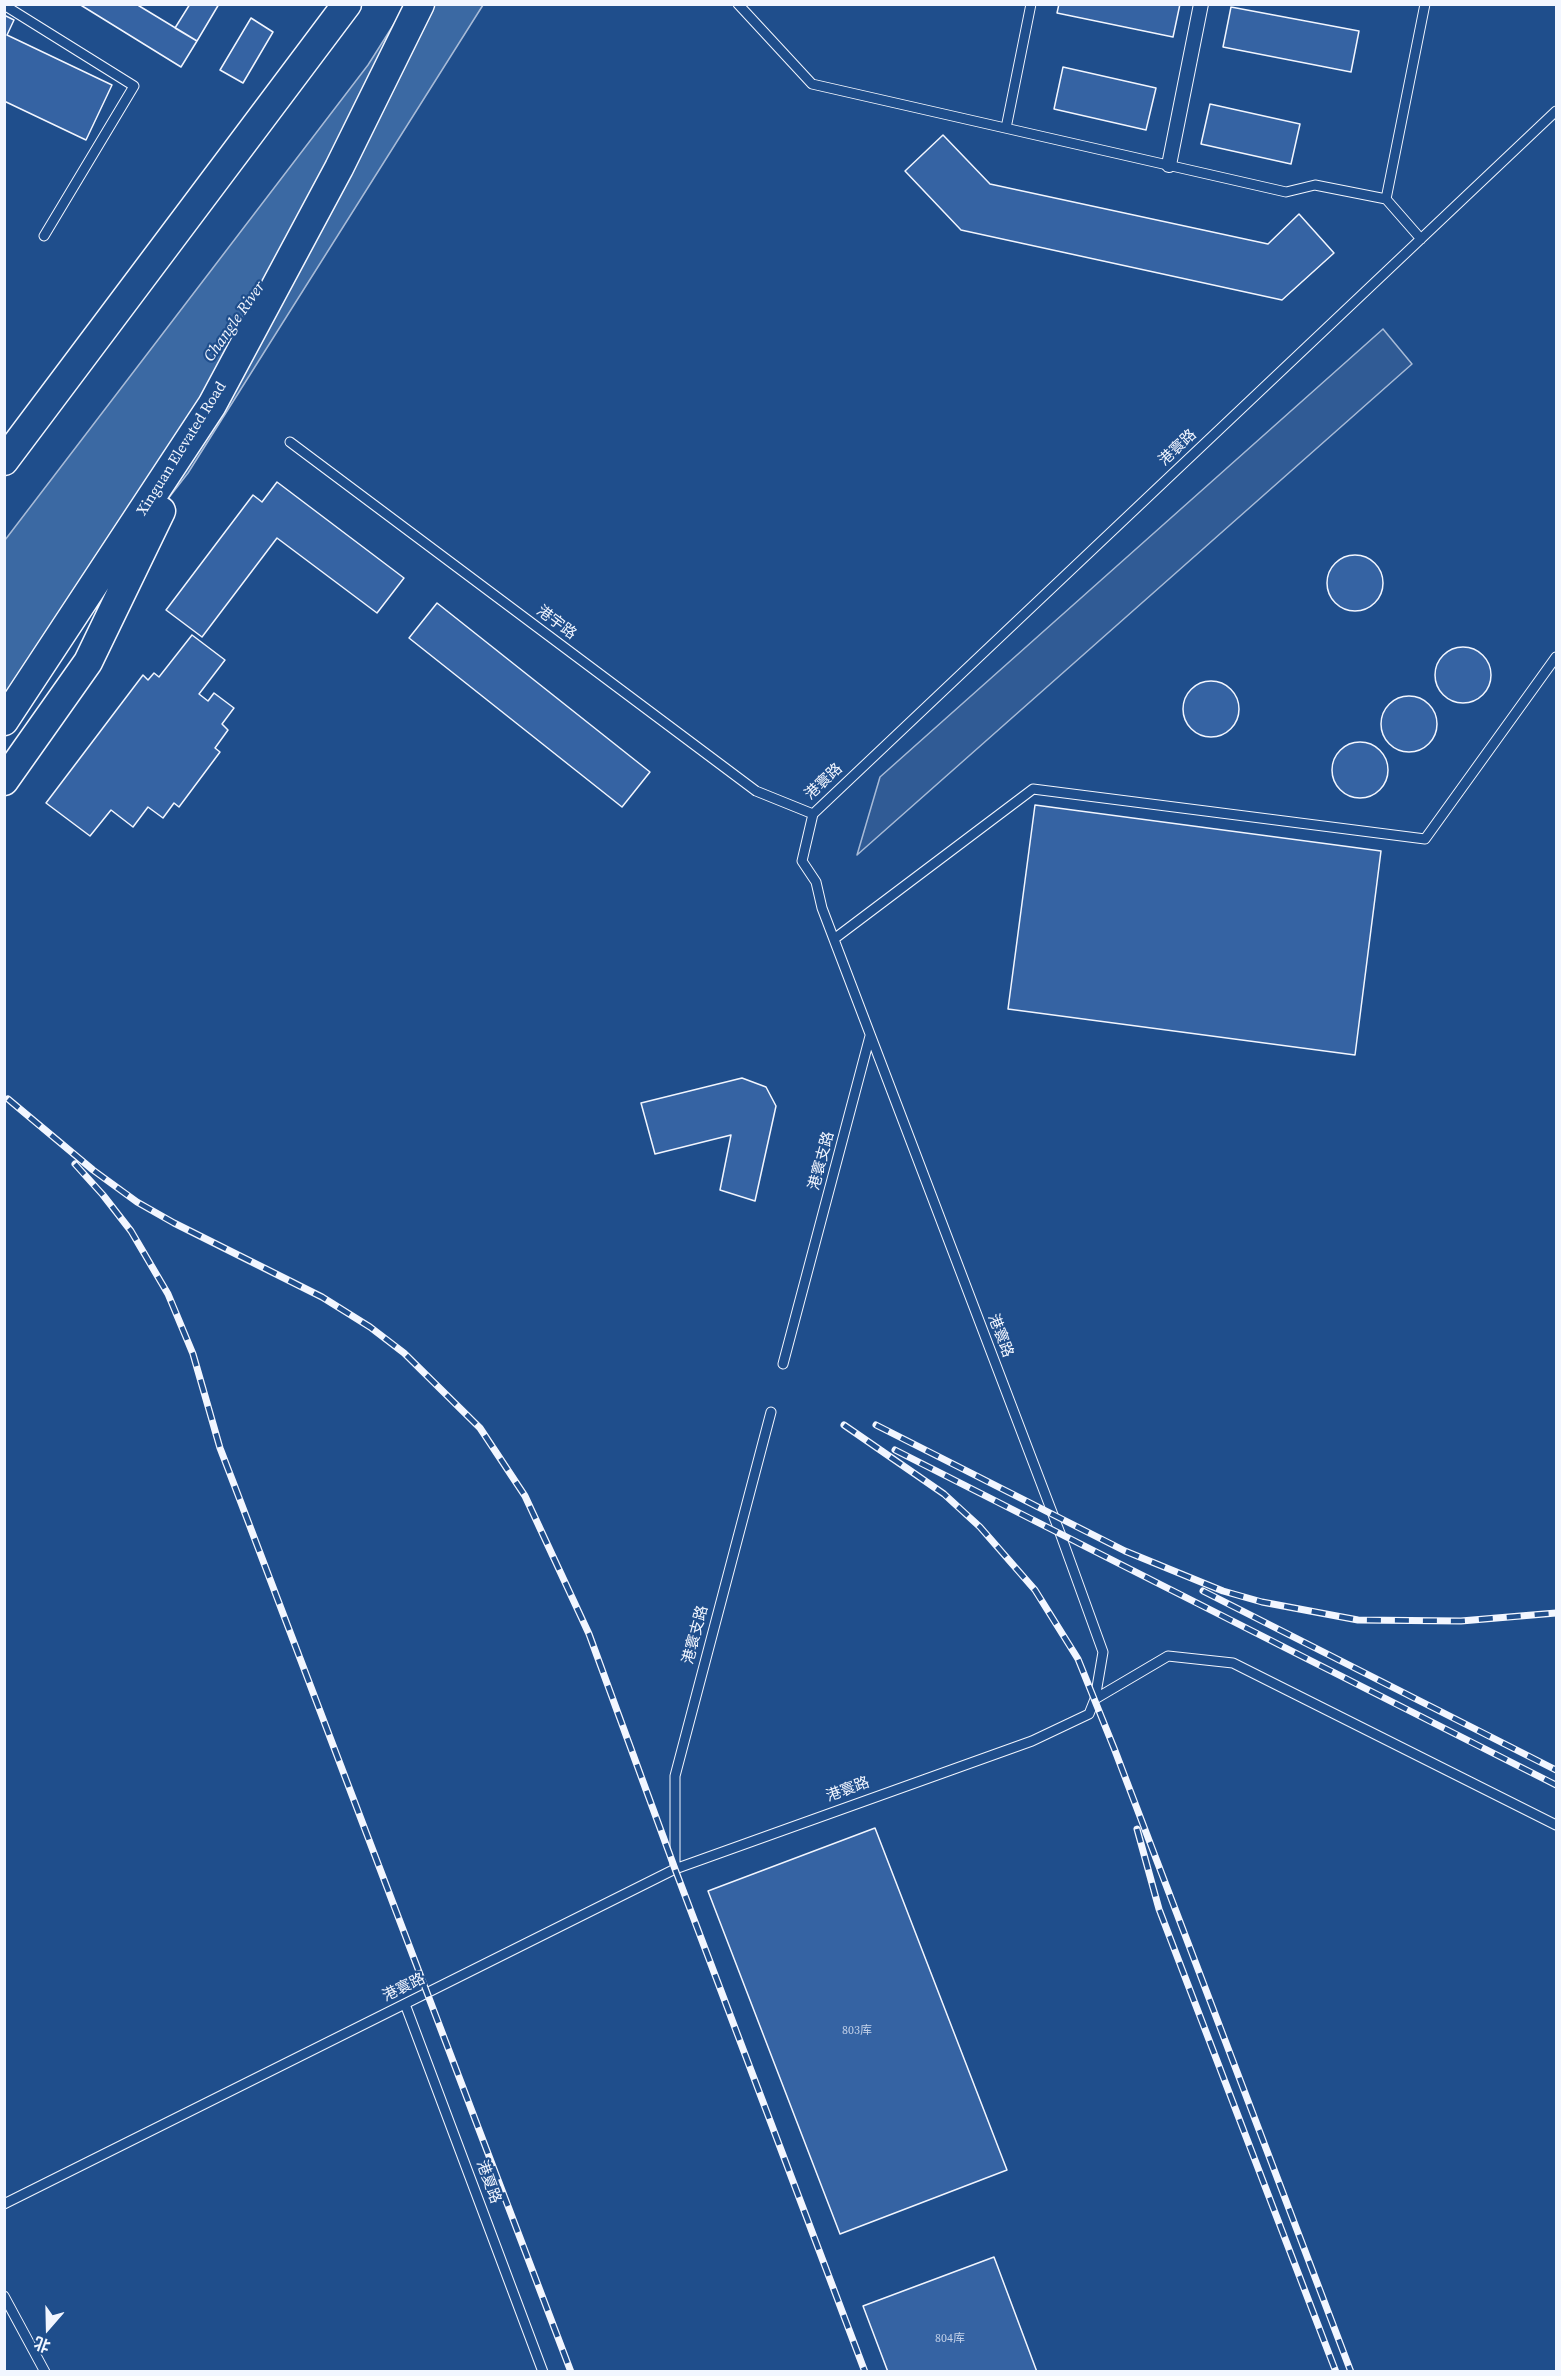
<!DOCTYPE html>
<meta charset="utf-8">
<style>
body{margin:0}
#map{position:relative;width:1561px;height:2376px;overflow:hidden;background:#1f4e8c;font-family:"Source Serif 4","Noto Sans SC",serif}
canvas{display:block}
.frame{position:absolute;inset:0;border:6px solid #f2f6ff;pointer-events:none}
.north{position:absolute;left:18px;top:2298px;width:60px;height:60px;-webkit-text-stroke:4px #1f4e8c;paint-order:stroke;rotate:200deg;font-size:16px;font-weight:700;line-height:24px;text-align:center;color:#f2f6ff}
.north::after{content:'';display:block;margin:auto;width:21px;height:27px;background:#f2f6ff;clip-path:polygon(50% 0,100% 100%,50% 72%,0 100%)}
</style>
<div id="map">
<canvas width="1561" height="2376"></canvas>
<div class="frame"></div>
<div class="north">北</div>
</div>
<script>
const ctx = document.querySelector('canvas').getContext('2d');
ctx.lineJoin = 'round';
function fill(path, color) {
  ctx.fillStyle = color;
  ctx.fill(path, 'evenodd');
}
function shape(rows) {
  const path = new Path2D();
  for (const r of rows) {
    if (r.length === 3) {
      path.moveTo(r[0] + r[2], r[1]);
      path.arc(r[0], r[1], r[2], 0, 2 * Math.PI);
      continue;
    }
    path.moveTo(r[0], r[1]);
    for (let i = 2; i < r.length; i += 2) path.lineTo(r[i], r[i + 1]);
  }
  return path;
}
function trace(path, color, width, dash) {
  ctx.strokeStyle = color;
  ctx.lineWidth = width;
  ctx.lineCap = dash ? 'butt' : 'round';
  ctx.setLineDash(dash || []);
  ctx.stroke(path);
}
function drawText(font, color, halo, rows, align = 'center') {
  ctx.font = font + ' "Source Serif 4","Noto Sans SC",serif';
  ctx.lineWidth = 4.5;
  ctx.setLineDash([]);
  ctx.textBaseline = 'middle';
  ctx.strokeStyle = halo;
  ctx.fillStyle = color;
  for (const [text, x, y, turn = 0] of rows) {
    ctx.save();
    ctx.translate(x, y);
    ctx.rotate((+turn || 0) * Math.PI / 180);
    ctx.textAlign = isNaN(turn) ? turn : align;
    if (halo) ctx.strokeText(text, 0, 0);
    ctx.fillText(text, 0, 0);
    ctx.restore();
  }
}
const parking = shape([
 [1383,329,1412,364,857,855,880,777,1383,329]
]);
fill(parking, '#305b95');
trace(parking, '#a8bbd7', 1.5);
const water = shape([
 [406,5,483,5,188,473,5,709,5,540,368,65,406,5]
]);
fill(water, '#3b69a3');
trace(water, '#a8bbd7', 1.5);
const building = shape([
 [79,4,136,4,197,41,181,67,79,4],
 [190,4,219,4,197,41,175,28,190,4],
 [1059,4,1180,4,1173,37,1057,13,1059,4],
 [1231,7,1359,31,1351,72,1223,47,1231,7],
 [4,15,14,20,7,35,112,85,86,140,4,101,4,15],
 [251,18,273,32,243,83,220,70,251,18],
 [1063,67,1156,88,1146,130,1054,109,1063,67],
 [1210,104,1300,124,1291,164,1201,144,1210,104],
 [943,135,990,184,1268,244,1299,214,1334,253,1282,300,961,230,905,171,943,135],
 [277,482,404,578,377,613,277,538,202,637,166,610,253,495,262,502,277,482],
 [1355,583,28],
 [437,603,650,772,622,807,409,638,437,603],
 [192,635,225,660,199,694,208,701,214,693,234,708,222,724,228,730,215,748,220,752,179,807,174,803,163,818,148,807,133,827,111,810,90,836,46,803,143,675,148,680,154,673,159,677,192,635],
 [1463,675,28],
 [1211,709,28],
 [1409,724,28],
 [1360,770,28],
 [1035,805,1381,851,1355,1055,1008,1009,1035,805],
 [742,1078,766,1087,776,1106,755,1201,720,1190,731,1135,655,1154,641,1103,742,1078],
 [875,1828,1007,2170,840,2234,708,1891,875,1828],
 [994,2257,1037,2372,888,2372,863,2306,994,2257]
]);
fill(building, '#3563a3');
trace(building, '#f2f6ff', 1.5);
const service = shape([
 [738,4,812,84,1286,192,1315,185,1386,199,1421,239],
 [4,5,134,86,44,236],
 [1006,128,1031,4],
 [1386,199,1425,4],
 [290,442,756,791,813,814],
 [834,939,1033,789,1425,839,1556,657],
 [783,1364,870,1036],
 [1095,1699,1168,1656,1233,1663,1556,1825],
 [675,1869,675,1776,771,1412],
 [405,2004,543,2372],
 [4,2204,675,1869,1032,1741,1089,1714,1095,1699,1103,1652,1060,1533,822,908,816,882,802,861,813,814,1556,111],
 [4,2296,45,2372]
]);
const pedestrian = shape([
 [1169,165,1201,4]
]);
const trunk = shape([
 [4,461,347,4],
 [4,721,212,405,339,168,420,4],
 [4,781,88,662,161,511]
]);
trace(service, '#f2f6ff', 11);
trace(pedestrian, '#f2f6ff', 16);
trace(trunk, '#f2f6ff', 31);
trace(service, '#1f4e8c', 9);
trace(pedestrian, '#1f4e8c', 14);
trace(trunk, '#1f4e8c', 28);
const rail = shape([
 [8,1099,93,1170,137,1202,174,1223,322,1297,370,1327,404,1353,480,1428,525,1496,589,1634,675,1869,865,2372],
 [75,1164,103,1195,131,1231,168,1294,193,1354,220,1448,235,1487,571,2372],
 [844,1425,944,1494,980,1527,1035,1590,1078,1659,1114,1748,1351,2372],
 [876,1425,1125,1551,1223,1591,1262,1602,1358,1620,1461,1621,1556,1613],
 [895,1450,1556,1785],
 [1203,1591,1556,1770],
 [1137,1829,1159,1909,1336,2372]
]);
trace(rail, '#f2f6ff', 7);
trace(rail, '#1f4e8c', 4.5, [14]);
drawText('12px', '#c3d1e8', null, [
 ["803库",857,2031],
 ["804库",950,2339]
]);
drawText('15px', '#f2f6ff', '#1f4e8c', [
 ["港寰路",1178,448,-43],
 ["Xinguan Elevated Road",182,449,-58],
 ["港宇路",556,623,37],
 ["港寰路",824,782,-43],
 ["港寰支路",822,1161,-75],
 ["港寰路",1000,1336,69],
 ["港寰支路",696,1635,-75],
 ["港寰路",848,1790,-20],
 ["港寰路",404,1988,-26],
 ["港夏路",488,2182,70]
]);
drawText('italic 16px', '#f2f6ff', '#1f4e8c', [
 ["Changle River",235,322,-55]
]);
</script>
